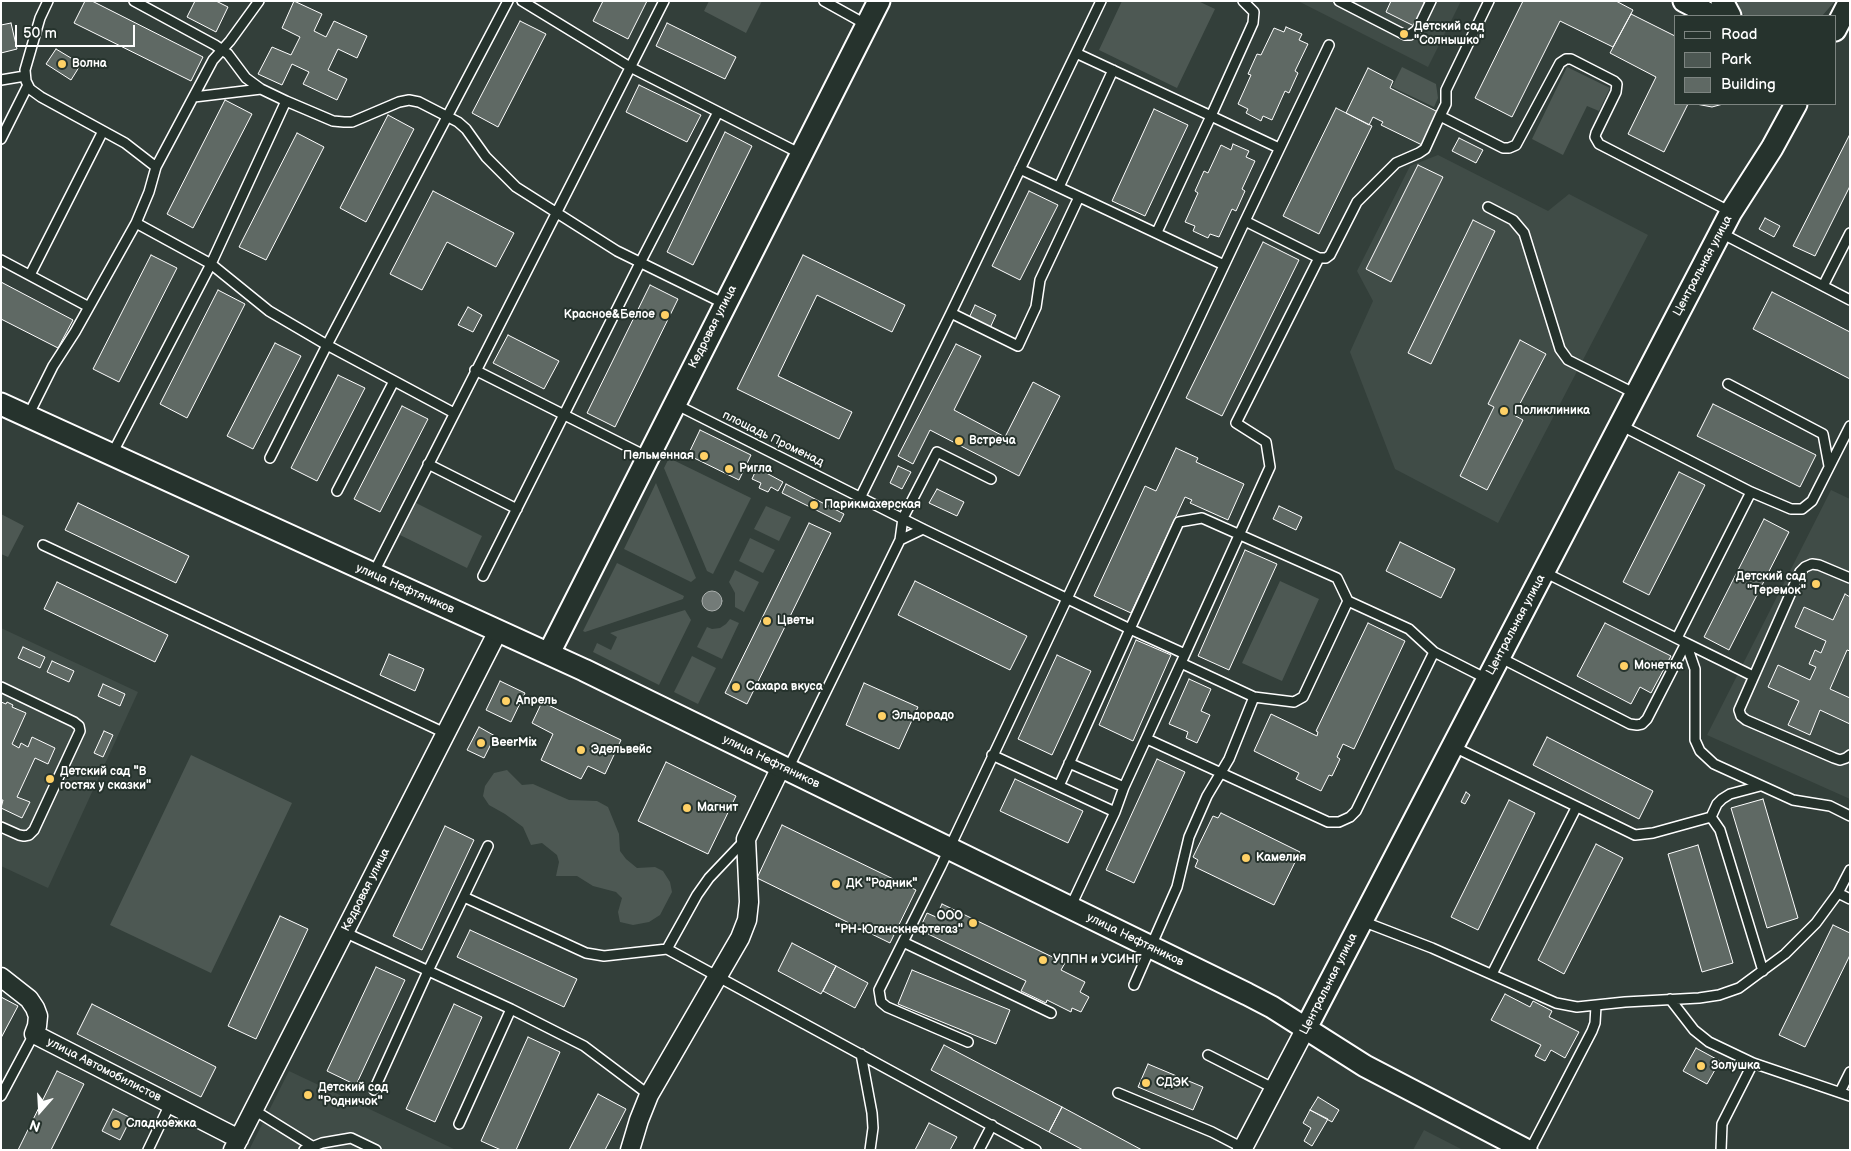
<!DOCTYPE html>
<meta charset="utf-8">
<style>
body{margin:0}
#map{position:relative;width:1851px;height:1151px;overflow:hidden;background:#333f3a;font-family:"Balsamiq Sans",sans-serif}
canvas{display:block}
.frame{position:absolute;inset:0;border:2px solid #fff;pointer-events:none}
.legend{position:absolute;left:1674px;top:15px;width:162px;height:90px;box-sizing:border-box;background:#26332d;border:1px solid #7d8581;margin:0;padding:6px 9px;list-style:none;font-size:15px;color:#fff}
.legend li{display:flex;align-items:center;gap:10px;height:25px}
.legend b{width:25px;border:1px solid #7d8581}
.north{position:absolute;left:15px;top:1086px;width:50px;height:50px;-webkit-text-stroke:4px #26332d;paint-order:stroke;rotate:199deg;font-size:14px;font-weight:700;line-height:20px;text-align:center;color:#fff}
.north::after{content:'';display:block;margin:auto;width:18px;height:22px;background:#fff;clip-path:polygon(50% 0,100% 100%,50% 72%,0 100%)}
.scale{position:absolute;left:15px;top:25px;width:120px;height:22px;box-sizing:border-box;border:2px solid #fff;border-top:0;padding-left:6px;font-size:15px;line-height:18px;white-space:nowrap;color:#fff;-webkit-text-stroke:4px #26332d;paint-order:stroke}
</style>
<div id="map">
<canvas width="1851" height="1151"></canvas>
<div class="frame"></div>
<ul class="legend">
<li><b style="height:6px;background:#26332d"></b>Road</li>
<li><b style="height:14px;background:#4d5853"></b>Park</li>
<li><b style="height:14px;background:#5f6964"></b>Building</li>
</ul>
<div class="north">N</div>
<div class="scale">50 m</div>
</div>
<script>
const ctx = document.querySelector('canvas').getContext('2d');
ctx.lineJoin = 'round';
function fill(path, color) {
  ctx.fillStyle = color;
  ctx.fill(path, 'evenodd');
}
function shape(rows) {
  const path = new Path2D();
  for (const r of rows) {
    if (r.length === 3) {
      path.moveTo(r[0] + r[2], r[1]);
      path.arc(r[0], r[1], r[2], 0, 2 * Math.PI);
      continue;
    }
    path.moveTo(r[0], r[1]);
    for (let i = 2; i < r.length; i += 2) path.lineTo(r[i], r[i + 1]);
  }
  return path;
}
function trace(path, color, width, dash) {
  ctx.strokeStyle = color;
  ctx.lineWidth = width;
  ctx.lineCap = dash ? 'butt' : 'round';
  ctx.setLineDash(dash || []);
  ctx.stroke(path);
}
function drawText(font, color, halo, rows, align = 'center') {
  ctx.font = font + ' "Balsamiq Sans",sans-serif';
  ctx.lineWidth = 4;
  ctx.setLineDash([]);
  ctx.textBaseline = 'middle';
  ctx.strokeStyle = halo;
  ctx.fillStyle = color;
  for (const [text, x, y, turn = 0] of rows) {
    ctx.save();
    ctx.translate(x, y);
    ctx.rotate((+turn || 0) * Math.PI / 180);
    ctx.textAlign = isNaN(turn) ? turn : align;
    if (halo) ctx.strokeText(text, 0, 0);
    ctx.fillText(text, 0, 0);
    ctx.restore();
  }
}
fill(shape([
 [1298,1,1461,1,1428,67],
 [1438,155,1548,211,1569,194,1648,235,1498,523,1395,469,1350,352,1373,301,1357,271,1410,166],
 [1831,490,1850,499,1850,799,1707,735],
 [1,628,138,692,48,888,1,866],
 [289,1071,456,1150,249,1150],
 [1424,1130,1463,1150,1413,1150]
]), '#404c47');
fill(shape([
 [709,1,762,1,746,33,704,11],
 [1122,1,1198,1,1215,9,1177,88,1099,50],
 [1733,1,1835,1,1822,16,1745,16],
 [1402,67,1436,84,1438,98,1434,107,1392,87],
 [1567,67,1610,88,1599,111,1587,106,1563,155,1532,139],
 [669,458,751,498,713,574,707,571,664,468],
 [656,483,696,578,691,582,624,549],
 [416,503,482,536,467,568,400,535],
 [766,506,791,517,779,541,754,529],
 [1,514,24,526,8,557,1,554],
 [750,538,775,550,763,573,739,561],
 [617,563,684,596,683,599,585,632,583,631],
 [735,570,759,582,744,612,735,607,735,593,729,582],
 [1280,581,1319,599,1282,681,1242,663],
 [685,610,691,620,659,685,593,652,597,643,611,650,617,637,610,633],
 [730,619,739,623,722,659,697,647,707,627,712,629,720,628,726,624],
 [692,656,716,668,698,704,674,692],
 [191,755,292,803,211,973,110,925],
 [507,770,522,785,533,784,569,800,597,801,608,807,619,834,620,851,626,859,637,868,655,867,663,871,670,882,672,892,660,915,649,922,633,925,620,922,618,912,622,898,616,892,593,886,577,876,556,876,559,862,557,855,542,843,531,845,523,827,505,814,489,805,483,796,485,786,494,773]
]), '#4d5853');
const water = shape([
 [712,601,10]
]);
fill(water, '#737b78');
trace(water, '#abb0ae', 1);
const building = shape([
 [85,1,92,1,203,57,191,81,74,23,85,1],
 [195,1,216,1,228,7,216,32,187,17,195,1],
 [294,1,322,14,314,31,326,37,334,21,367,36,357,58,338,49,328,70,347,79,337,100,303,84,309,72,292,64,282,85,258,74,272,47,291,55,300,37,282,28,294,1],
 [603,1,647,1,628,39,593,21,603,1],
 [1391,1,1422,1,1427,4,1416,27,1386,12,1391,1],
 [1523,1,1616,1,1633,10,1613,47,1560,21,1512,117,1475,98,1523,1],
 [1631,14,1675,36,1675,104,1688,104,1664,152,1628,134,1656,77,1610,53,1631,14],
 [520,21,546,34,498,127,472,113,520,21],
 [11,23,17,49,1,53,1,25,11,23],
 [667,23,736,57,725,79,656,46,667,23],
 [1286,27,1302,34,1299,40,1308,44,1295,71,1298,73,1289,93,1285,91,1272,120,1263,116,1261,121,1246,113,1248,109,1238,104,1251,75,1248,74,1257,54,1261,55,1274,28,1284,32,1286,27],
 [56,49,81,64,71,80,46,64,56,49],
 [1368,68,1393,81,1390,88,1438,112,1422,145,1381,125,1383,122,1373,117,1369,125,1346,113,1368,68],
 [639,85,701,115,687,142,626,112,639,85],
 [225,100,252,114,193,228,167,214,225,100],
 [1696,104,1723,104,1712,107,1696,104],
 [1336,108,1372,126,1319,234,1283,216,1336,108],
 [1154,109,1188,125,1145,216,1112,201,1154,109],
 [388,115,414,129,366,222,340,208,388,115],
 [725,132,752,146,693,265,667,252,725,132],
 [297,133,324,147,266,260,239,247,297,133],
 [1850,134,1850,186,1815,256,1793,246,1850,134],
 [1459,138,1483,150,1476,163,1452,151,1459,138],
 [1233,144,1249,151,1246,157,1255,161,1242,189,1245,191,1236,211,1232,209,1219,237,1210,234,1208,238,1193,231,1195,226,1185,222,1198,193,1195,191,1204,171,1208,173,1221,145,1231,150,1233,144],
 [1418,165,1443,177,1391,282,1366,269,1418,165],
 [433,191,514,233,496,267,447,242,422,290,390,274,433,191],
 [1029,191,1058,205,1020,280,992,266,1029,191],
 [1765,218,1780,226,1774,237,1759,229,1765,218],
 [1473,220,1495,231,1431,364,1408,353,1473,220],
 [1263,242,1299,260,1222,416,1186,398,1263,242],
 [151,255,177,268,119,382,93,369,151,255],
 [803,255,905,305,892,332,817,295,778,376,852,412,839,439,737,389,803,255],
 [1,282,73,320,58,348,1,319,1,282],
 [650,285,678,299,615,427,587,413,650,285],
 [218,290,245,304,187,418,160,404,218,290],
 [1772,292,1850,332,1850,379,1753,329,1772,292],
 [975,305,996,315,990,328,969,318,975,305],
 [468,307,482,315,473,332,458,325,468,307],
 [508,335,559,361,544,389,493,363,508,335],
 [1520,340,1546,354,1514,415,1523,420,1487,490,1460,476,1494,407,1488,404,1520,340],
 [275,343,301,356,253,449,227,436,275,343],
 [956,344,981,356,954,410,1005,437,1033,382,1060,396,1019,476,930,430,913,464,898,456,956,344],
 [338,375,365,388,317,481,291,468,338,375],
 [1713,404,1816,455,1800,487,1697,436,1713,404],
 [402,406,428,419,380,512,354,499,402,406],
 [700,430,751,455,739,480,688,455,700,430],
 [1176,448,1198,458,1196,462,1244,484,1228,520,1190,503,1192,500,1185,497,1131,613,1094,596,1145,486,1156,491,1176,448],
 [898,466,911,472,902,489,890,483,898,466],
 [757,468,783,482,778,491,771,487,768,492,759,488,761,483,752,479,757,468],
 [1679,472,1705,485,1649,595,1623,582,1679,472],
 [786,484,844,514,840,522,782,493,786,484],
 [937,489,964,502,957,516,929,503,937,489],
 [78,503,189,556,176,583,65,530,78,503],
 [1279,506,1302,517,1296,530,1273,519,1279,506],
 [1764,519,1789,532,1729,650,1704,637,1764,519],
 [809,523,831,533,747,704,725,693,809,523],
 [1400,542,1455,569,1441,598,1386,571,1400,542],
 [1245,550,1277,564,1229,670,1198,656,1245,550],
 [915,581,1027,636,1010,670,898,615,915,581],
 [57,582,168,635,155,662,44,609,57,582],
 [1845,594,1850,597,1850,651,1847,650,1830,689,1850,698,1850,724,1820,710,1810,735,1788,725,1799,701,1768,687,1778,665,1810,680,1816,667,1809,664,1815,650,1821,653,1826,641,1795,627,1804,607,1833,620,1845,594],
 [1368,623,1405,641,1354,749,1343,744,1337,757,1340,759,1332,776,1329,775,1321,791,1296,779,1299,773,1254,751,1271,714,1317,736,1318,732,1316,731,1368,623],
 [1605,623,1671,656,1651,693,1640,687,1631,704,1577,676,1605,623],
 [1136,640,1171,655,1133,741,1099,725,1136,640],
 [23,647,45,657,40,668,18,658,23,647],
 [389,654,424,669,415,691,380,675,389,654],
 [1057,655,1091,671,1052,755,1018,739,1057,655],
 [52,661,74,671,69,682,47,672,52,661],
 [1189,679,1211,689,1201,711,1210,715,1197,743,1186,738,1188,732,1169,724,1189,679],
 [500,681,525,693,511,722,486,710,500,681],
 [864,683,918,707,899,749,846,725,864,683],
 [103,684,125,694,120,706,98,696,103,684],
 [1,702,6,704,7,702,13,705,12,707,26,713,12,744,19,748,21,743,28,747,32,737,55,748,48,764,35,758,17,797,30,802,22,818,1,808,3,800,1,800,1,702],
 [542,702,621,740,605,774,588,766,581,779,541,760,553,734,532,723,542,702],
 [479,727,495,736,484,758,467,750,479,727],
 [104,731,113,735,103,757,94,753,104,731],
 [1547,737,1653,791,1639,819,1533,765,1547,737],
 [1157,759,1185,772,1134,883,1106,870,1157,759],
 [666,762,736,796,708,854,638,821,666,762],
 [1015,779,1083,811,1068,843,1000,811,1015,779],
 [1466,792,1470,795,1465,804,1461,802,1466,792],
 [1763,799,1798,918,1767,928,1731,808,1763,799],
 [1509,800,1535,813,1478,930,1451,917,1509,800],
 [1221,813,1300,852,1274,905,1195,867,1198,860,1193,857,1213,816,1218,818,1221,813],
 [782,825,916,890,890,943,757,878,782,825],
 [445,826,474,840,422,950,393,936,445,826],
 [1596,844,1623,858,1564,974,1538,960,1596,844],
 [1698,845,1733,963,1702,972,1668,854,1698,845],
 [942,904,1065,963,1061,970,1085,982,1080,992,1089,997,1081,1012,1072,1008,1071,1012,1047,1000,1046,1003,1021,991,1026,981,928,934,929,932,920,928,927,913,936,917,942,904],
 [280,916,308,929,256,1039,228,1026,280,916],
 [1833,925,1850,933,1850,955,1805,1047,1779,1035,1833,925],
 [470,930,577,979,564,1007,457,957,470,930],
 [792,943,836,966,821,994,778,971,792,943],
 [836,966,868,983,855,1008,823,991,836,966],
 [376,967,405,980,356,1085,327,1071,376,967],
 [912,970,1010,1010,996,1044,898,1004,912,970],
 [1505,994,1530,1007,1533,1001,1552,1011,1549,1017,1579,1032,1565,1058,1551,1050,1545,1061,1535,1056,1541,1045,1491,1020,1505,994],
 [1,997,18,1006,1,1038,1,997],
 [92,1004,216,1067,201,1097,77,1034,92,1004],
 [454,1004,482,1017,435,1122,406,1109,454,1004],
 [528,1037,560,1052,516,1150,501,1150,481,1141,528,1037],
 [944,1045,1062,1107,1049,1132,931,1070,944,1045],
 [1696,1048,1720,1061,1707,1084,1683,1071,1696,1048],
 [1148,1064,1203,1087,1193,1110,1138,1087,1148,1064],
 [57,1071,84,1084,51,1150,18,1150,57,1071],
 [598,1094,626,1109,605,1150,569,1150,598,1094],
 [1318,1097,1339,1110,1332,1122,1310,1110,1318,1097],
 [1062,1107,1142,1150,1083,1150,1049,1132,1062,1107],
 [113,1109,131,1118,120,1140,102,1131,113,1109],
 [1310,1110,1328,1119,1312,1146,1304,1141,1311,1128,1303,1123,1310,1110],
 [929,1123,957,1137,950,1150,915,1150,929,1123]
]);
fill(building, '#5f6964');
trace(building, '#fff', 1);
const service = shape([
 [48,1,40,18,25,70,26,81,30,89,41,97,125,143,156,167],
 [134,1,215,45,228,54,246,78,261,89,286,101],
 [522,1,630,67,801,154],
 [824,1,867,25],
 [1243,1,1254,12,1253,23,1211,116,1279,148],
 [1339,1,1405,35,1410,35,1417,30,1431,1],
 [1489,1,1446,90,1446,104,1440,116,1503,148,1509,148,1516,145,1560,63,1566,59,1571,59,1614,81,1617,84,1616,92,1596,133,1595,137,1599,144,1731,212],
 [1329,45,1245,221,1319,258,1326,258,1330,255,1357,202,1396,163,1419,153,1425,149,1440,116],
 [1076,53,1211,116,1157,232],
 [1,80,25,76],
 [194,97,261,89],
 [1,139,28,85],
 [1020,169,1224,265],
 [1059,187,1113,70],
 [1488,207,1513,220,1524,233,1560,349,1568,360,1636,394],
 [136,223,211,264,269,311,327,345,508,1],
 [1721,233,1850,300],
 [1,260,89,307],
 [30,275,103,131],
 [1823,286,1850,233],
 [951,313,1018,346,1036,307,1040,280,1079,197],
 [475,370,648,457],
 [1728,384,1823,434,1829,466],
 [675,404,923,529,1130,629,1059,786],
 [28,416,53,366,75,332,136,223,149,192,156,167,213,60,230,41,259,1],
 [1620,425,1751,492,1791,509,1802,509,1812,501,1850,426],
 [112,454,211,264,286,101,333,121,344,122,352,122,399,102,409,100,419,102,458,122,466,129,486,157,516,187,617,251,725,304],
 [270,458,327,345,454,413],
 [428,464,517,509],
 [337,491,394,381],
 [861,496,951,313,1101,1],
 [900,540,923,529],
 [43,545,447,734],
 [1544,572,1686,643,1695,669,1695,740,1700,751,1714,764,1793,800,1830,806,1850,816],
 [373,574,664,1],
 [483,576,640,263,718,112],
 [1850,578,1819,565,1812,564,1805,567,1800,572,1739,710,1741,716,1746,720,1834,758,1840,760,1846,758,1850,755],
 [1677,638,1751,492],
 [1185,654,1130,629,1179,522,1202,518,1337,578,1348,601],
 [1499,657,1630,724,1637,725,1642,724,1647,719,1686,643,1753,676],
 [1181,663,1270,467,1266,442,1236,423,1319,258],
 [1,687,74,722,79,726,80,731,34,830,29,835,24,836,19,835,1,827],
 [1147,739,1328,822,1339,822,1350,817,1356,811,1434,652],
 [1452,746,1635,835,1653,833,1711,817,1720,830,1763,971],
 [992,755,1115,812],
 [1069,763,1124,787],
 [788,769,900,540,903,518,937,452,991,479],
 [1711,817,1717,804,1722,799,1730,794,1760,786],
 [1838,893,1850,899],
 [464,897,586,953,604,956,667,949,697,895,709,878,746,839],
 [1070,908,1115,812,1124,787,1181,663,1254,697],
 [1362,921,1432,948,1556,1003,1577,1007,1625,1002,1699,998,1719,995,1739,988,1785,954,1816,923,1838,893,1850,870],
 [344,932,511,1009,584,1046,649,1095],
 [903,942,1051,1013],
 [667,949,1036,1150],
 [1492,974,1576,808],
 [1134,985,1177,887,1189,837,1207,796,1229,759,1254,697,1294,702,1303,697,1348,601,1409,629,1434,652,1487,679],
 [1670,999,1694,1030,1709,1042,1753,1063,1850,1096],
 [968,1042,887,1007,881,1002,879,990,941,866,1245,221],
 [861,1054,872,1113,873,1128,870,1150],
 [1208,1055,1275,1089],
 [374,1090,428,971,488,846],
 [1840,1092,1850,1072],
 [1118,1093,1212,1132,1243,1148],
 [1,1096,34,1034],
 [254,1110,312,1146],
 [459,1124,511,1009],
 [148,1150,170,1104],
 [304,1150,322,1143,351,1138,376,1150],
 [979,1150,992,1125],
 [1530,1150,1592,1031,1595,1023,1596,1006],
 [1721,1150,1722,1124,1753,1063]
]);
const minor = shape([
 [1,977,29,999,35,1008,38,1016,37,1026,34,1034,239,1139],
 [233,1150,498,631],
 [630,1150,639,1120,649,1095,740,938,747,920,749,902,746,839,781,767],
 [1242,1150,1306,1028]
]);
const tertiary = shape([
 [1684,1,1713,16],
 [1722,1,1730,16],
 [1835,30,1850,1],
 [1,404,584,670,1247,994,1272,1007,1365,1066,1526,1150],
 [549,653,879,1],
 [1306,1028,1731,212,1772,148,1796,104]
]);
trace(service, '#fff', 12);
trace(minor, '#fff', 21);
trace(tertiary, '#fff', 25);
trace(service, '#26332d', 9);
trace(minor, '#26332d', 18);
trace(tertiary, '#26332d', 21);
for (const [x, y, r, color] of [
 [1404,34,5,"#ffd166"],
 [62,64,5,"#ffd166"],
 [665,315,5,"#ffd166"],
 [1504,411,5,"#ffd166"],
 [959,441,5,"#ffd166"],
 [704,456,5,"#ffd166"],
 [729,469,5,"#ffd166"],
 [814,505,5,"#ffd166"],
 [1816,584,5,"#ffd166"],
 [767,621,5,"#ffd166"],
 [1624,666,5,"#ffd166"],
 [736,687,5,"#ffd166"],
 [506,701,5,"#ffd166"],
 [882,716,5,"#ffd166"],
 [481,743,5,"#ffd166"],
 [581,750,5,"#ffd166"],
 [50,779,5,"#ffd166"],
 [687,808,5,"#ffd166"],
 [1246,858,5,"#ffd166"],
 [836,884,5,"#ffd166"],
 [973,923,5,"#ffd166"],
 [1043,960,5,"#ffd166"],
 [1701,1066,5,"#ffd166"],
 [1146,1083,5,"#ffd166"],
 [308,1095,5,"#ffd166"],
 [116,1124,5,"#ffd166"]
]) {
  const dot = new Path2D();
  dot.arc(x, y, r, 0, 2 * Math.PI);
  ctx.fillStyle = color;
  ctx.fill(dot);
  trace(dot, '#26332d', 2);
}
drawText('bold 12px', '#fff', '#26332d', [
 ["Детский сад",1414,27],
 ["\"Солнышко\"",1414,41],
 ["Волна",72,64],
 ["Красное&Белое",655,315,"right"],
 ["Поликлиника",1514,411],
 ["Встреча",969,441],
 ["Пельменная",694,456,"right"],
 ["Ригла",739,469],
 ["Парикмахерская",824,505],
 ["Детский сад",1806,577,"right"],
 ["\"Теремок\"",1806,591,"right"],
 ["Цветы",777,621],
 ["Монетка",1634,666],
 ["Сахара вкуса",746,687],
 ["Апрель",516,701],
 ["Эльдорадо",892,716],
 ["BeerMix",491,743],
 ["Эдельвейс",591,750],
 ["Детский сад \"В",60,772],
 ["гостях у сказки\"",60,786],
 ["Магнит",697,808],
 ["Камелия",1256,858],
 ["ДК \"Родник\"",846,884],
 ["ООО",963,916,"right"],
 ["\"РН-Юганскнефтегаз\"",963,930,"right"],
 ["УППН и УСИНГ",1053,960],
 ["Золушка",1711,1066],
 ["СДЭК",1156,1083],
 ["Детский сад",318,1088],
 ["\"Родничок\"",318,1102],
 ["Сладкоежка",126,1124]
], 'left');
drawText('12px', '#fff', '#26332d', [
 ["Центральная улица",1703,266,-62],
 ["Кедровая улица",713,327,-63],
 ["площадь Променад",773,439,26],
 ["улица Нефтяников",405,589,24],
 ["Центральная улица",1516,625,-62],
 ["улица Нефтяников",771,762,26],
 ["Кедровая улица",366,890,-63],
 ["улица Нефтяников",1135,940,26],
 ["Центральная улица",1329,984,-63],
 ["улица Автомобилистов",104,1070,27]
]);
</script>
